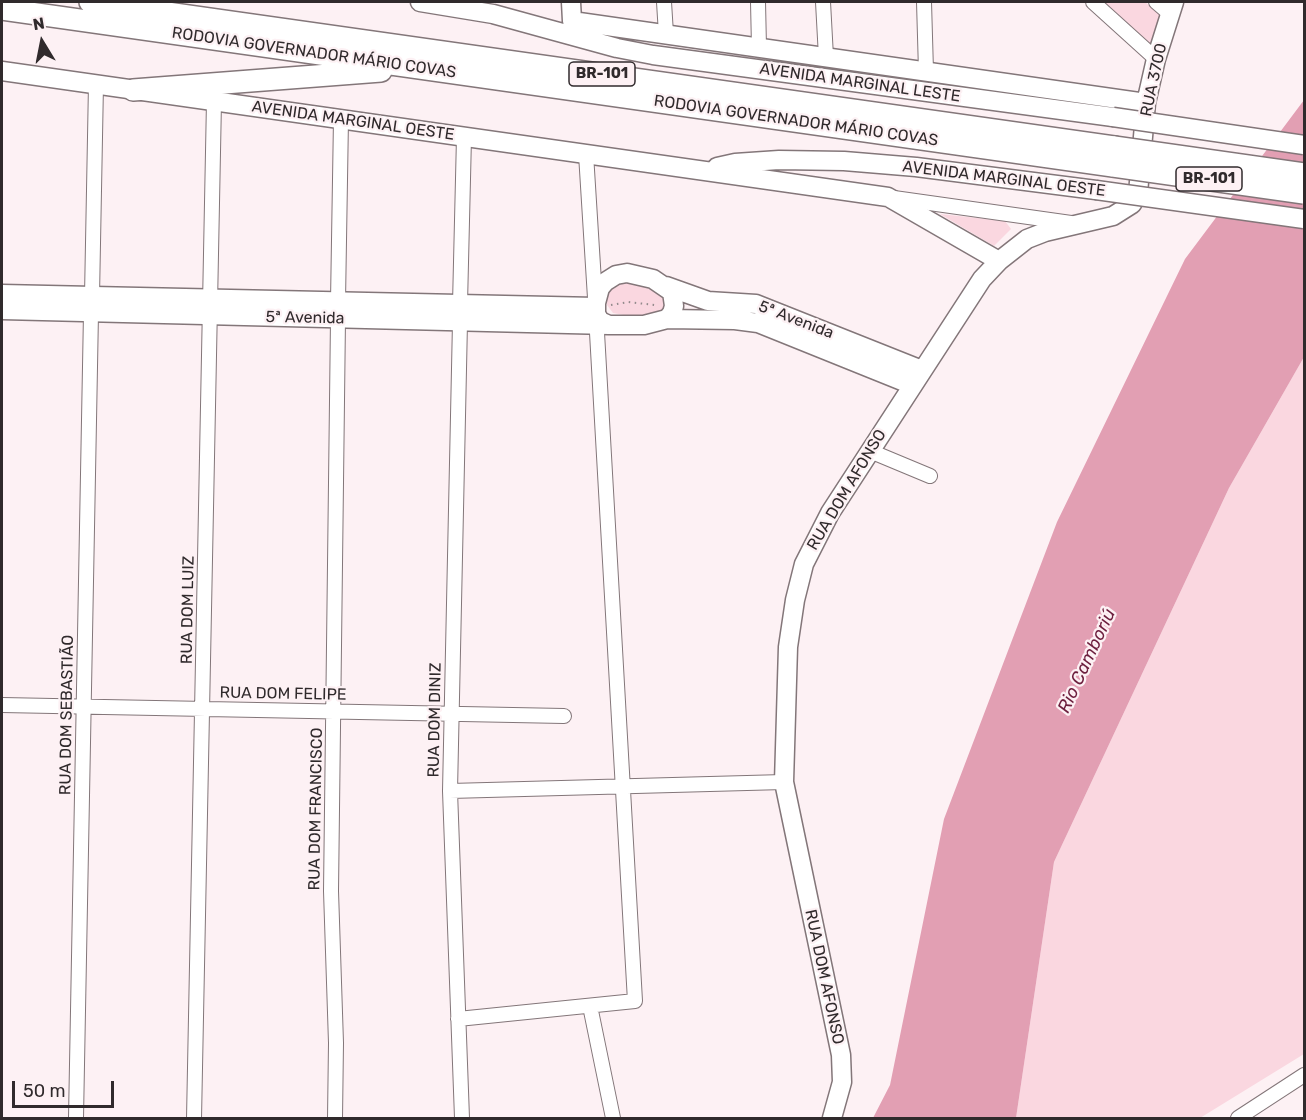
<!DOCTYPE html>
<meta charset="utf-8">
<style>
body{margin:0}
#map{position:relative;width:1306px;height:1120px;overflow:hidden;background:#fdf1f4;font-family:Rubik,sans-serif}
canvas{display:block}
.frame{position:absolute;inset:0;border:3px solid #302a2c;pointer-events:none}
.north{position:absolute;left:12px;top:12px;width:60px;height:60px;-webkit-text-stroke:4px #fdf1f4;paint-order:stroke;rotate:350deg;font-size:16px;font-weight:700;line-height:24px;text-align:center;color:#302a2c}
.north::after{content:'';display:block;margin:auto;width:21px;height:27px;background:#302a2c;clip-path:polygon(50% 0,100% 100%,50% 72%,0 100%)}
.scale{position:absolute;left:12px;top:1081px;width:102px;height:27px;box-sizing:border-box;border:3px solid #302a2c;border-top:0;padding-left:8px;font-size:18px;line-height:21px;white-space:nowrap;color:#302a2c;-webkit-text-stroke:4px #fdf1f4;paint-order:stroke}
</style>
<div id="map">
<canvas width="1306" height="1120"></canvas>
<div class="frame"></div>
<div class="north">N</div>
<div class="scale">50 m</div>
</div>
<script>
const ctx = document.querySelector('canvas').getContext('2d');
ctx.lineJoin = 'round';
function fill(path, color) {
  ctx.fillStyle = color;
  ctx.fill(path, 'evenodd');
}
function shape(rows) {
  const path = new Path2D();
  for (const r of rows) {
    path.moveTo(r[0], r[1]);
    for (let i = 2; i < r.length; i += 2) path.lineTo(r[i], r[i + 1]);
  }
  return path;
}
function trace(path, color, width, dash) {
  ctx.strokeStyle = color;
  ctx.lineWidth = width;
  ctx.lineCap = dash ? 'butt' : 'round';
  ctx.setLineDash(dash || []);
  ctx.stroke(path);
}
function drawText(font, color, halo, rows, align = 'center') {
  ctx.font = font + ' Rubik,sans-serif';
  ctx.lineWidth = 4.5;
  ctx.setLineDash([]);
  ctx.textBaseline = 'middle';
  ctx.strokeStyle = halo;
  ctx.fillStyle = color;
  for (const [text, x, y, turn = 0] of rows) {
    ctx.save();
    ctx.translate(x, y);
    ctx.rotate((+turn || 0) * Math.PI / 180);
    ctx.textAlign = isNaN(turn) ? turn : align;
    if (halo) ctx.strokeText(text, 0, 0);
    ctx.fillText(text, 0, 0);
    ctx.restore();
  }
}
fill(shape([
 [1104,2,1145,2,1162,16,1153,47],
 [940,214,1005,221,1011,229,994,246],
 [613,282,641,282,665,295,665,309,659,315,635,317,613,313,607,305,605,295],
 [1304,357,1304,1054,1200,1118,1016,1118,1054,862,1229,488]
]), '#fad7e0');
fill(shape([
 [1304,100,1304,357,1229,488,1054,862,1016,1118,873,1118,890,1085,944,819,1057,522,1185,259]
]), '#e29fb3');
const minor = shape([
 [664,2,666,34],
 [758,2,759,47],
 [823,2,826,57],
 [924,2,926,71],
 [1093,2,1156,59],
 [1156,2,1170,14],
 [586,154,595,298],
 [894,198,1071,223],
 [92,296,96,84],
 [338,301,341,119],
 [460,304,464,137],
 [460,322,450,791,462,1118],
 [870,451,930,476],
 [2,705,564,716],
 [450,791,784,782],
 [590,1006,613,1118],
 [458,1019,635,1001,596,315],
 [76,1118,91,313],
 [194,1118,214,101],
 [335,1118,336,1043,331,891,338,319],
 [1238,1118,1304,1075]
]);
const major = shape([
 [420,2,493,14,617,48,653,55,1113,117],
 [571,2,572,21,1146,103],
 [2,71,888,197,999,261],
 [717,167,735,163,779,160,844,161,916,167,1096,190],
 [666,286,708,301,756,304,922,370],
 [2,294,596,307],
 [2,310,568,324,609,325,644,325,667,319,672,313,674,306,672,292,653,279,627,273,616,275,605,282,600,288,596,303,596,314,600,321,609,325],
 [667,319,735,320,758,323,912,385],
 [832,1118,842,1082,841,1055,784,782,788,647,795,600,804,564,830,513,982,279,999,261,1027,239,1045,232,1113,216,1132,204,1138,193,1146,103,1156,59,1174,2]
]);
const highway = shape([
 [90,2,1114,147],
 [2,9,1113,166],
 [133,90,381,71]
]);
trace(minor, '#837679', 16);
trace(major, '#837679', 21);
trace(highway, '#837679', 24);
trace(shape([
 [611,305,628,302,655,305]
]), '#938a8c', 2, [1.5, 4.5]);
trace(minor, '#fff', 14);
trace(major, '#fff', 18);
trace(highway, '#fff', 21);
const majorBridge = shape([
 [1113,117,1304,145],
 [1096,190,1304,219]
]);
const highwayBridge = shape([
 [1114,147,1304,174],
 [1113,166,1304,193]
]);
trace(majorBridge, '#837679', 21, []);
trace(highwayBridge, '#837679', 24, []);
trace(majorBridge, '#fff', 18);
trace(highwayBridge, '#fff', 21);
for (const [x, y, w] of [
 [602,74,66],
 [1209,179,66]
]) {
  const box = new Path2D();
  box.roundRect(x - w / 2, y - 12, w, 24, 4.5);
  ctx.fillStyle = '#fdf1f4';
  ctx.fill(box);
  trace(box, '#302a2c', 1.5);
}
drawText('bold 15px', '#302a2c', null, [
 ["BR-101",602,74],
 ["BR-101",1209,179]
]);
drawText('16px', '#302a2c', '#fdf1f4', [
 ["RODOVIA GOVERNADOR MÁRIO COVAS",314,53,8],
 ["RUA 3700",1154,80,-78],
 ["AVENIDA MARGINAL LESTE",860,83,8],
 ["AVENIDA MARGINAL OESTE",353,121,8],
 ["RODOVIA GOVERNADOR MÁRIO COVAS",796,121,8],
 ["AVENIDA MARGINAL OESTE",1004,179,7],
 ["5ª Avenida",305,318,1],
 ["5ª Avenida",796,320,21],
 ["RUA DOM AFONSO",847,490,-59],
 ["RUA DOM LUIZ",188,610,-89],
 ["RUA DOM FELIPE",283,694,1],
 ["RUA DOM SEBASTIÃO",67,715,-89],
 ["RUA DOM DINIZ",435,720,-89],
 ["RUA DOM FRANCISCO",316,809,-89],
 ["RUA DOM AFONSO",824,977,78]
]);
drawText('italic 18px', '#6d1f3e', '#fdf1f4', [
 ["Rio Camboriú",1087,661,-65]
]);
</script>
